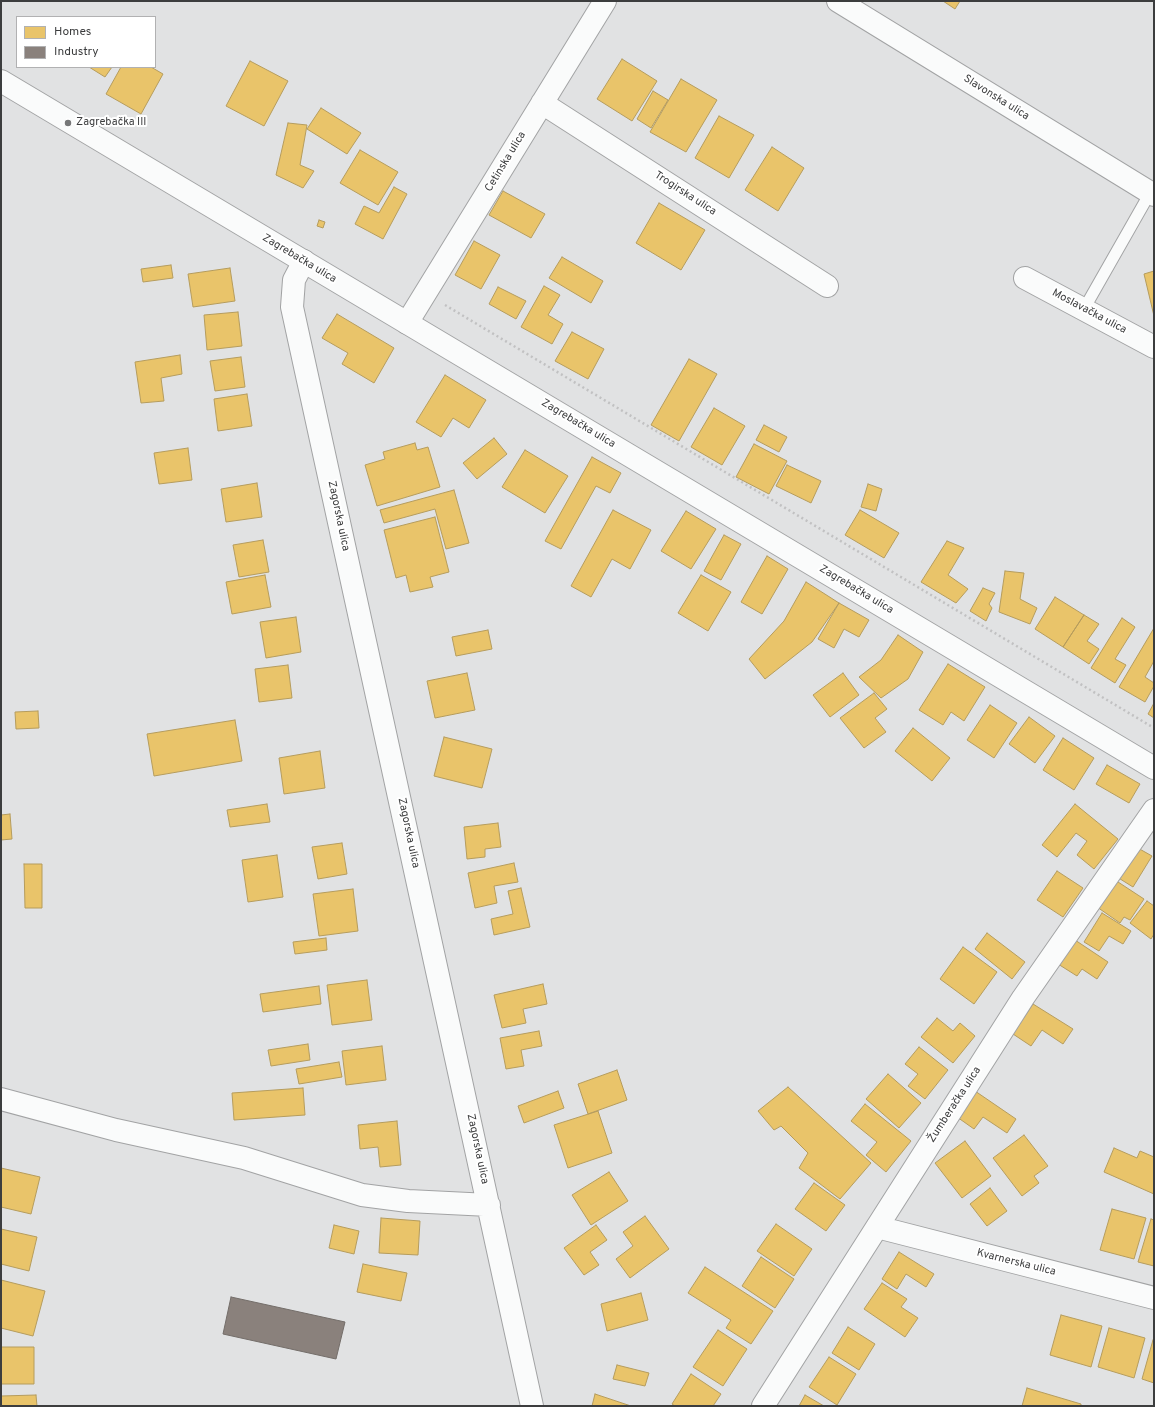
<!DOCTYPE html>
<meta charset="utf-8">
<style>
body{margin:0}
#map{position:relative;width:1155px;height:1407px;overflow:hidden;background:#e1e2e3;font-family:Overpass,sans-serif}
canvas{display:block}
.frame{position:absolute;inset:0;border:2px solid #3c3d3e;pointer-events:none}
.legend{position:absolute;left:16px;top:16px;width:140px;height:52px;box-sizing:border-box;background:#fff;border:1px solid #b1b1b2;margin:0;padding:5px 7px;list-style:none;font-size:12px;color:#3c3d3e}
.legend li{display:flex;align-items:center;gap:8px;height:20px}
.legend b{width:20px;border:1px solid #b1b1b2}
</style>
<div id="map">
<canvas width="1155" height="1407"></canvas>
<div class="frame"></div>
<ul class="legend">
<li><b style="height:11px;background:#e9c46a"></b>Homes</li>
<li><b style="height:11px;background:#8a817c"></b>Industry</li>
</ul>
</div>
<script>
const ctx = document.querySelector('canvas').getContext('2d');
ctx.lineJoin = 'round';
function fill(path, color) {
  ctx.fillStyle = color;
  ctx.fill(path, 'evenodd');
}
function shape(rows) {
  const path = new Path2D();
  for (const r of rows) {
    path.moveTo(r[0], r[1]);
    for (let i = 2; i < r.length; i += 2) path.lineTo(r[i], r[i + 1]);
  }
  return path;
}
function trace(path, color, width, dash) {
  ctx.strokeStyle = color;
  ctx.lineWidth = width;
  ctx.lineCap = dash ? 'butt' : 'round';
  ctx.setLineDash(dash || []);
  ctx.stroke(path);
}
function drawText(font, color, halo, rows, align = 'center') {
  ctx.font = font + ' Overpass,sans-serif';
  ctx.lineWidth = 4;
  ctx.setLineDash([]);
  ctx.textBaseline = 'middle';
  ctx.strokeStyle = halo;
  ctx.fillStyle = color;
  for (const [text, x, y, turn = 0] of rows) {
    ctx.save();
    ctx.translate(x, y);
    ctx.rotate((+turn || 0) * Math.PI / 180);
    ctx.textAlign = isNaN(turn) ? turn : align;
    if (halo) ctx.strokeText(text, 0, 0);
    ctx.fillText(text, 0, 0);
    ctx.restore();
  }
}
const homes = shape([
 [943,1,960,1,955,9,943,1],
 [622,59,657,81,632,121,597,99,622,59],
 [250,61,288,81,264,126,226,106,250,61],
 [89,67,112,67,105,77,89,67],
 [121,67,151,67,163,74,141,114,106,94,121,67],
 [681,79,717,100,686,152,650,132,681,79],
 [653,91,668,100,651,128,637,119,653,91],
 [321,108,361,133,347,154,307,129,321,108],
 [719,116,754,135,729,178,695,158,719,116],
 [288,123,307,125,300,165,314,171,303,188,276,175,288,123],
 [772,147,804,168,778,211,745,190,772,147],
 [360,150,398,172,378,205,340,183,360,150],
 [394,187,407,194,383,239,355,224,364,206,379,213,394,187],
 [503,191,545,214,531,238,489,215,503,191],
 [659,203,705,230,681,270,636,243,659,203],
 [319,220,325,222,323,228,317,226,319,220],
 [474,241,500,255,481,289,455,275,474,241],
 [562,257,603,281,591,303,549,278,562,257],
 [171,265,173,278,143,282,141,269,171,265],
 [230,268,235,301,193,307,188,274,230,268],
 [1154,271,1154,316,1144,274,1154,271],
 [544,286,560,295,548,315,563,324,552,344,521,327,544,286],
 [498,287,526,301,516,319,489,304,498,287],
 [238,312,242,346,207,350,204,315,238,312],
 [337,314,394,348,374,383,342,364,348,353,322,338,337,314],
 [572,332,604,349,588,379,555,361,572,332],
 [180,355,182,374,161,378,164,401,141,403,135,362,180,355],
 [241,357,245,387,215,391,210,361,241,357],
 [689,359,717,374,679,441,651,425,689,359],
 [445,375,486,400,469,428,453,418,441,437,416,422,445,375],
 [247,394,252,426,218,431,214,399,247,394],
 [714,408,745,426,722,465,691,447,714,408],
 [764,425,787,437,779,452,756,440,764,425],
 [494,438,507,454,477,479,463,463,494,438],
 [415,443,417,450,428,447,440,487,377,506,365,465,385,459,383,452,415,443],
 [754,444,787,461,769,494,736,477,754,444],
 [188,448,192,480,159,484,154,453,188,448],
 [525,450,568,476,545,513,502,487,525,450],
 [592,457,621,473,610,493,596,486,561,549,545,541,592,457],
 [787,465,821,481,811,503,776,486,787,465],
 [257,483,262,517,226,522,221,489,257,483],
 [868,484,882,489,876,511,861,507,868,484],
 [454,490,469,543,446,549,435,509,384,523,380,510,454,490],
 [613,510,651,530,630,569,612,559,591,597,571,586,613,510],
 [860,510,899,533,884,558,845,535,860,510],
 [686,511,716,529,691,569,661,551,686,511],
 [435,517,449,572,430,577,433,587,410,592,406,575,396,578,384,530,435,517],
 [724,535,741,544,721,580,704,571,724,535],
 [263,540,269,572,239,577,233,545,263,540],
 [947,541,964,548,948,575,968,589,956,603,921,582,947,541],
 [767,556,788,569,762,614,741,602,767,556],
 [1005,571,1024,573,1020,599,1037,608,1030,624,999,612,1005,571],
 [265,575,271,607,232,614,226,582,265,575],
 [701,575,731,592,708,631,678,613,701,575],
 [806,582,839,603,812,642,765,679,749,659,784,621,806,582],
 [983,588,995,593,989,604,992,608,986,621,970,611,983,588],
 [1055,597,1084,615,1063,647,1035,629,1055,597],
 [839,603,869,620,859,637,844,629,834,648,818,639,839,603],
 [1084,615,1099,624,1087,641,1099,649,1089,664,1063,647,1084,615],
 [296,617,301,652,266,658,260,622,296,617],
 [1122,618,1135,627,1115,659,1126,665,1115,683,1091,668,1122,618],
 [1154,628,1154,661,1145,677,1154,683,1154,686,1145,702,1119,687,1154,628],
 [488,630,492,649,456,656,452,637,488,630],
 [898,635,923,652,908,679,881,698,859,677,881,660,898,635],
 [948,664,985,687,964,721,951,712,943,725,919,710,948,664],
 [288,665,292,698,259,702,255,669,288,665],
 [467,673,475,710,435,718,427,681,467,673],
 [843,673,859,695,830,717,813,695,843,673],
 [874,693,887,709,875,718,886,732,864,748,840,718,874,693],
 [1154,703,1154,718,1148,714,1154,703],
 [990,705,1017,723,994,758,967,740,990,705],
 [38,711,39,728,16,729,15,712,38,711],
 [1029,717,1055,736,1035,763,1009,744,1029,717],
 [235,720,242,761,154,776,147,734,235,720],
 [913,728,950,758,932,781,895,751,913,728],
 [444,737,492,749,482,788,434,776,444,737],
 [1063,738,1094,758,1074,790,1043,770,1063,738],
 [320,751,325,788,284,794,279,758,320,751],
 [1107,765,1140,784,1129,803,1096,784,1107,765],
 [267,804,270,822,230,827,227,810,267,804],
 [1075,804,1118,839,1094,869,1077,855,1087,841,1076,833,1057,857,1042,845,1075,804],
 [10,814,12,839,1,840,1,815,10,814],
 [498,823,501,847,485,849,485,857,467,859,464,827,498,823],
 [342,843,347,874,318,879,312,847,342,843],
 [1136,847,1152,856,1133,887,1117,877,1136,847],
 [277,855,283,897,248,902,242,860,277,855],
 [514,863,518,882,494,886,497,903,475,908,468,873,514,863],
 [24,864,42,864,42,908,25,908,24,864],
 [1057,871,1083,888,1063,917,1037,900,1057,871],
 [1115,880,1144,899,1130,920,1124,917,1120,923,1097,907,1115,880],
 [521,888,530,927,494,935,491,919,513,914,508,891,521,888],
 [353,889,358,931,319,936,313,894,353,889],
 [1147,901,1154,906,1154,934,1151,939,1130,923,1147,901],
 [1102,913,1131,931,1123,944,1109,936,1099,951,1084,942,1102,913],
 [987,933,1025,962,1012,979,975,949,987,933],
 [326,938,327,950,295,954,293,942,326,938],
 [1075,940,1108,962,1097,979,1082,969,1077,976,1058,964,1075,940],
 [963,947,997,972,974,1004,940,979,963,947],
 [367,980,372,1020,332,1025,327,985,367,980],
 [543,984,547,1004,523,1009,526,1023,502,1028,494,995,543,984],
 [319,986,321,1004,263,1012,260,994,319,986],
 [1033,1004,1073,1029,1063,1044,1042,1030,1031,1046,1013,1034,1033,1004],
 [937,1018,953,1031,960,1023,975,1036,953,1063,921,1037,937,1018],
 [539,1031,542,1046,521,1050,524,1066,506,1069,500,1038,539,1031],
 [308,1044,310,1060,271,1066,268,1050,308,1044],
 [382,1046,386,1080,346,1085,342,1051,382,1046],
 [919,1047,948,1070,925,1099,908,1086,918,1074,905,1064,919,1047],
 [339,1062,342,1077,299,1084,296,1069,339,1062],
 [617,1070,627,1100,588,1114,578,1084,617,1070],
 [888,1074,921,1103,899,1128,866,1099,888,1074],
 [788,1087,871,1163,840,1199,799,1168,808,1153,781,1126,774,1130,758,1111,788,1087],
 [303,1088,305,1115,234,1120,232,1093,303,1088],
 [558,1091,564,1108,524,1123,518,1106,558,1091],
 [975,1091,1016,1119,1007,1133,983,1117,974,1129,957,1117,975,1091],
 [865,1104,911,1141,886,1172,866,1155,877,1142,851,1121,865,1104],
 [598,1111,612,1153,568,1168,554,1125,598,1111],
 [397,1121,401,1165,380,1167,378,1147,360,1149,358,1125,397,1121],
 [1024,1135,1048,1166,1034,1176,1039,1183,1022,1196,993,1158,1024,1135],
 [965,1141,991,1176,962,1198,935,1163,965,1141],
 [1114,1148,1137,1158,1140,1151,1154,1157,1154,1194,1104,1172,1114,1148],
 [1,1168,40,1177,31,1214,1,1207,1,1168],
 [609,1172,628,1201,591,1225,572,1195,609,1172],
 [814,1183,845,1205,826,1231,795,1209,814,1183],
 [990,1188,1007,1211,987,1226,970,1204,990,1188],
 [1112,1209,1146,1218,1134,1259,1100,1250,1112,1209],
 [645,1216,669,1249,630,1278,616,1259,633,1246,623,1232,645,1216],
 [381,1218,420,1221,418,1255,379,1253,381,1218],
 [1151,1219,1154,1220,1154,1266,1138,1262,1151,1219],
 [776,1224,812,1249,794,1276,757,1251,776,1224],
 [334,1225,359,1231,354,1254,329,1248,334,1225],
 [596,1225,607,1240,590,1252,599,1265,584,1275,564,1248,596,1225],
 [1,1229,37,1237,29,1271,1,1264,1,1229],
 [899,1252,934,1274,926,1287,906,1274,897,1289,882,1279,899,1252],
 [761,1257,794,1279,775,1308,742,1286,761,1257],
 [363,1264,407,1273,401,1301,357,1292,363,1264],
 [705,1267,773,1311,751,1344,726,1328,731,1320,688,1293,705,1267],
 [1,1280,45,1291,33,1336,1,1328,1,1280],
 [882,1283,907,1299,901,1307,918,1318,905,1337,864,1309,882,1283],
 [641,1293,648,1320,607,1331,601,1304,641,1293],
 [1061,1315,1102,1326,1091,1367,1050,1355,1061,1315],
 [848,1327,875,1344,859,1370,832,1353,848,1327],
 [1109,1328,1145,1338,1134,1378,1098,1367,1109,1328],
 [718,1330,747,1349,723,1386,693,1367,718,1330],
 [1153,1340,1154,1340,1154,1383,1142,1379,1153,1340],
 [1,1347,34,1347,34,1384,1,1384,1,1347],
 [829,1357,856,1374,837,1405,809,1387,829,1357],
 [617,1365,649,1373,645,1386,613,1379,617,1365],
 [691,1374,721,1394,713,1406,675,1406,672,1404,691,1374],
 [1027,1388,1081,1404,1081,1406,1022,1406,1027,1388],
 [595,1394,631,1406,592,1406,595,1394],
 [36,1395,37,1406,1,1406,1,1396,36,1395],
 [805,1395,824,1406,799,1406,805,1395]
]);
fill(homes, '#e9c46a');
trace(homes, '#b59c5d', 1);
const industry = shape([
 [231,1297,345,1322,336,1359,223,1334,231,1297]
]);
fill(industry, '#8a817c');
trace(industry, '#736d69', 1);
const service = shape([
 [1084,309,1150,193]
]);
const minor = shape([
 [838,1,1154,195],
 [542,103,827,286],
 [304,261,294,280,292,307,532,1406],
 [1025,278,1154,347],
 [407,323,605,1],
 [1,1099,116,1130,244,1158,362,1195,408,1201,489,1205],
 [877,1227,1154,1298],
 [763,1406,1023,998,1154,810]
]);
const secondary = shape([
 [1,81,1154,768]
]);
trace(service, '#a2a3a4', 13);
trace(minor, '#a2a3a4', 24);
trace(secondary, '#a2a3a4', 24);
trace(shape([
 [445,305,1154,728]
]), '#c1c1c2', 2.5, [2, 3]);
trace(service, '#fafbfb', 11);
trace(minor, '#fafbfb', 22);
trace(secondary, '#fafbfb', 22);
for (const [x, y, r, color] of [
 [68,123,4,"#767778"]
]) {
  const dot = new Path2D();
  dot.arc(x, y, r, 0, 2 * Math.PI);
  ctx.fillStyle = color;
  ctx.fill(dot);
  trace(dot, '#fff', 1.5);
}
drawText('11px', '#3c3d3e', '#fff', [
 ["Slavonska ulica",996,98,32],
 ["Cetinska ulica",506,162,-59],
 ["Trogirska ulica",685,194,33],
 ["Zagrebačka ulica",299,259,31],
 ["Moslavačka ulica",1089,312,28],
 ["Zagrebačka ulica",578,424,31],
 ["Zagorska ulica",338,516,78],
 ["Zagrebačka ulica",856,590,31],
 ["Zagorska ulica",408,833,78],
 ["Žumberačka ulica",955,1105,-57],
 ["Zagorska ulica",477,1149,78],
 ["Kvarnerska ulica",1016,1263,14]
]);
drawText('11px', '#3c3d3e', '#fff', [
 ["Zagrebačka III",76,123]
], 'left');
</script>
